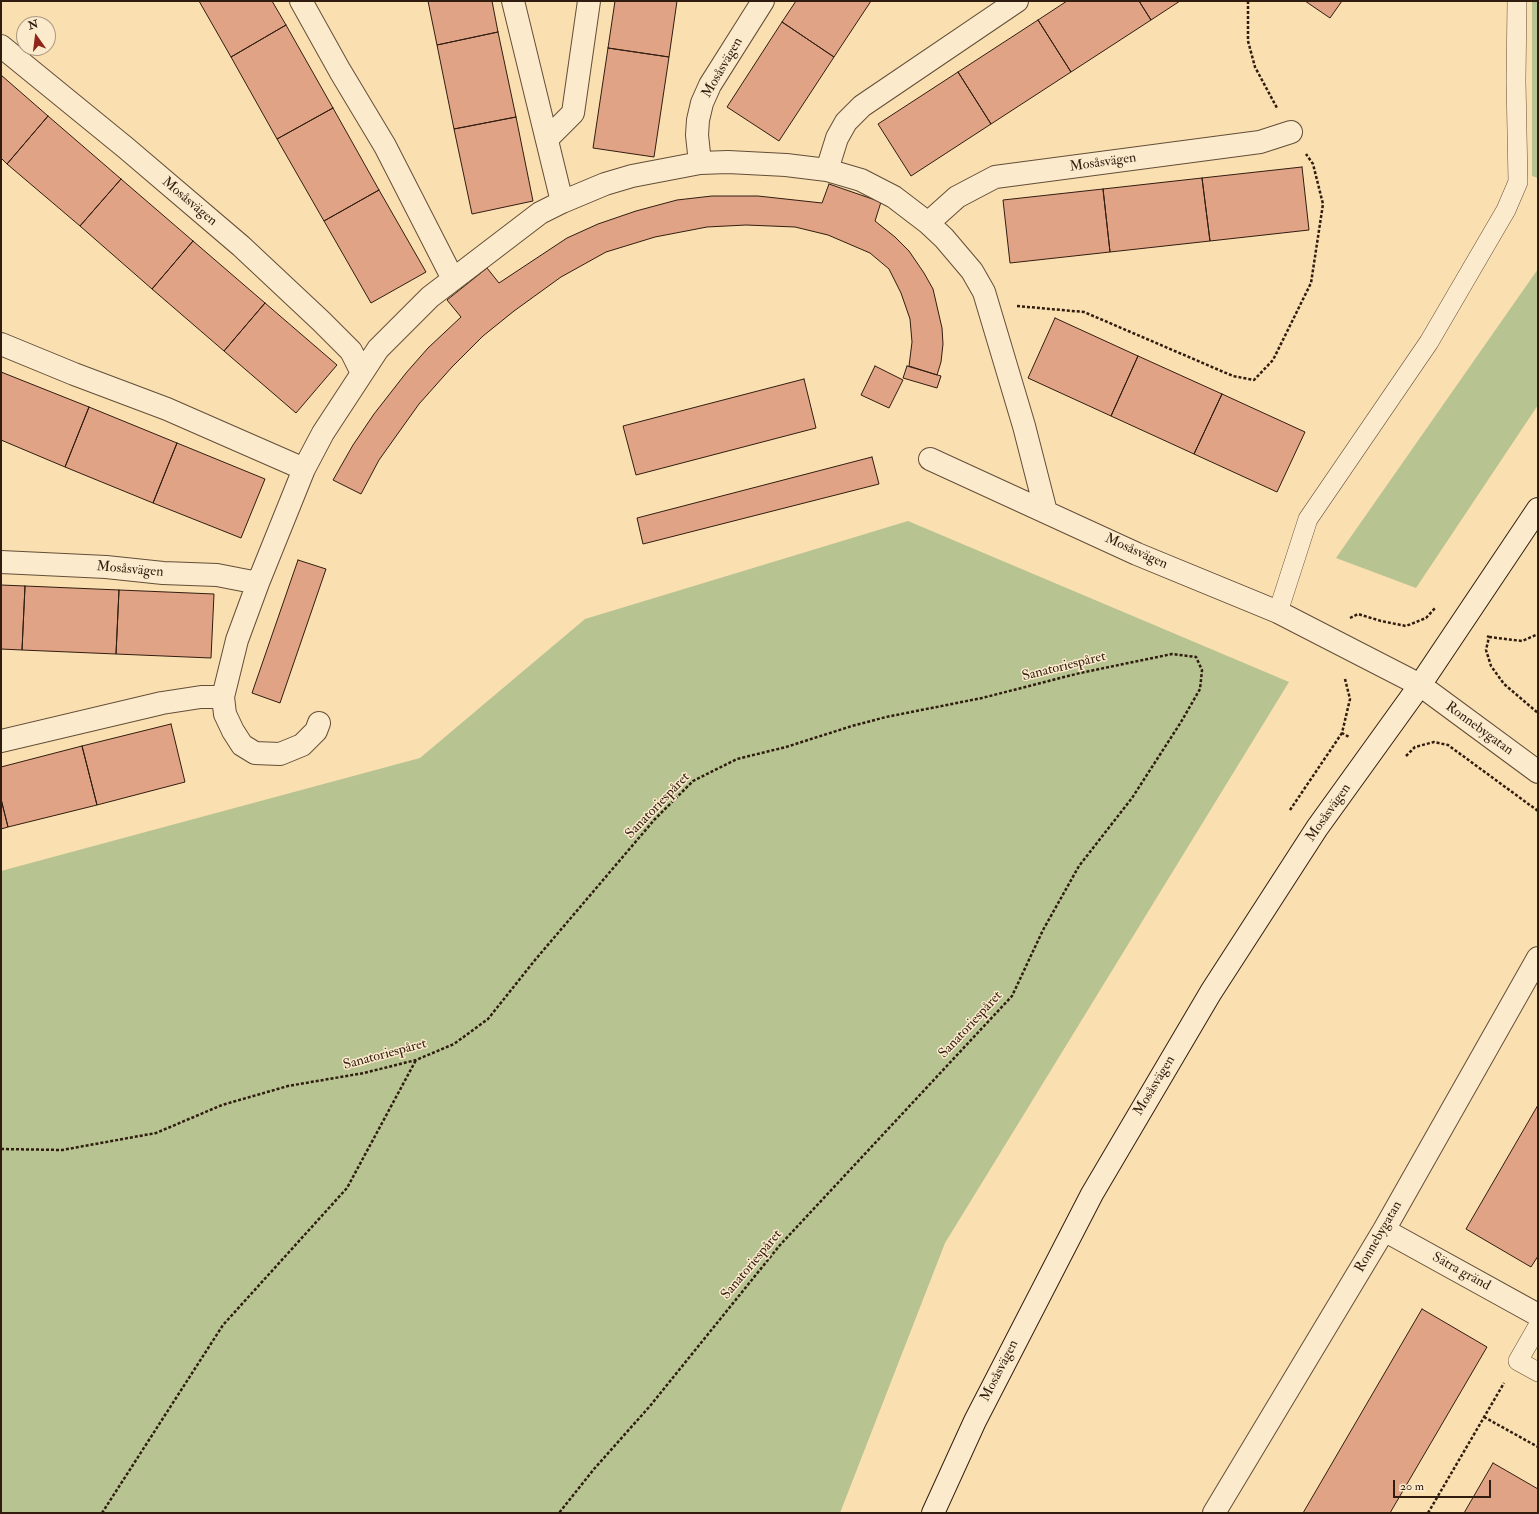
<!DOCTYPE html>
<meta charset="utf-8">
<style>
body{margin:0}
#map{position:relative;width:1539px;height:1514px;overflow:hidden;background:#fadfb1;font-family:"IM FELL Double Pica",serif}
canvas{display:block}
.frame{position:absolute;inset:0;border:2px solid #311d10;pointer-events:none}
.north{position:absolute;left:16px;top:16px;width:40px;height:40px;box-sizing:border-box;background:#fceacc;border:1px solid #ab9881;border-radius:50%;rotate:346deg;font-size:11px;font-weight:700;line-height:16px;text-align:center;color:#311d10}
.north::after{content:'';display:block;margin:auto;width:14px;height:18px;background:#8f2418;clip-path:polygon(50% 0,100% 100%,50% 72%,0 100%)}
.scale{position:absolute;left:1393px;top:1480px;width:98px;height:18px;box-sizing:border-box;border:2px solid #311d10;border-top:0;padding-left:5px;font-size:12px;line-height:14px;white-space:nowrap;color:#311d10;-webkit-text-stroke:3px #fceacc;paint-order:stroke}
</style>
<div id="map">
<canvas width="1539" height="1514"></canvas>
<div class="frame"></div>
<div class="north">N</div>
<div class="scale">20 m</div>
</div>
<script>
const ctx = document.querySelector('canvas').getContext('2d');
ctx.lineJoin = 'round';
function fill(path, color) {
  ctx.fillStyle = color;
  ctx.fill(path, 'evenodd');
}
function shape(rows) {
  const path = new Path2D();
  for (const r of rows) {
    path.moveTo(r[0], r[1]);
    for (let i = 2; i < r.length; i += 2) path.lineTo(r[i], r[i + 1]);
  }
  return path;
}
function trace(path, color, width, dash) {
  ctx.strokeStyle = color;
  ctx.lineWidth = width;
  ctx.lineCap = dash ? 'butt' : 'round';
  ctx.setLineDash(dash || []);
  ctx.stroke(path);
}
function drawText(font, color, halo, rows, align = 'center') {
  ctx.font = font + ' "IM FELL Double Pica",serif';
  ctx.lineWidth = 3;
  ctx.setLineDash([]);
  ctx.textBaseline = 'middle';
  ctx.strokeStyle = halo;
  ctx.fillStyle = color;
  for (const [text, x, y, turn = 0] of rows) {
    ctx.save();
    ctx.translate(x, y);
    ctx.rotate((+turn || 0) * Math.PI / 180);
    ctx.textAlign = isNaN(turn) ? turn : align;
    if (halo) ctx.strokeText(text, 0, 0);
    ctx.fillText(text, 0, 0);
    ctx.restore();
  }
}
fill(shape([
 [1532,1,1538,1,1538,178,1532,176],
 [1538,269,1538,405,1416,588,1336,558],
 [908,521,1289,682,945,1243,840,1513,1,1513,1,871,420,758,585,619]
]), '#b7c391');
const building = shape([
 [199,1,272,1,286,25,231,57,199,1],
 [428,1,492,1,498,32,437,45,428,1],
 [615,1,677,1,669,57,608,48,615,1],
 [796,1,871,1,834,57,782,22,796,1],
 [1067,1,1139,1,1151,20,1071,72,1038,20,1067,1],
 [1139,1,1180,1,1151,20,1139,1],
 [1305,1,1342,1,1330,18,1305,1],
 [1038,20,1071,72,991,124,958,72,1038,20],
 [782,22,834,57,779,141,727,107,782,22],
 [286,25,333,108,277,139,231,57,286,25],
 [498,32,516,117,454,129,437,45,498,32],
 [608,48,669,57,654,157,593,148,608,48],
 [958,72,991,124,911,176,878,124,958,72],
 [1,75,48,116,7,164,1,158,1,75],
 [333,108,379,190,324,221,277,139,333,108],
 [48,116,121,179,80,226,7,164,48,116],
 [516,117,533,201,472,214,454,129,516,117],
 [1302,167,1309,230,1210,241,1202,178,1302,167],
 [1202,178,1210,241,1110,252,1103,189,1202,178],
 [121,179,193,241,152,289,80,226,121,179],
 [829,184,881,202,875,221,895,237,909,251,924,273,933,289,942,328,943,344,941,362,937,375,909,366,912,342,910,319,901,293,889,269,870,253,828,235,795,227,746,225,707,227,655,237,606,252,561,277,514,311,483,336,452,367,419,404,379,460,361,494,333,480,353,445,374,414,406,373,428,348,461,317,447,300,487,268,499,283,567,238,598,224,636,211,677,200,712,196,758,196,822,203,829,184],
 [1103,189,1110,252,1010,263,1003,200,1103,189],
 [379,190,426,272,371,303,324,221,379,190],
 [193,241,265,303,224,351,152,289,193,241],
 [265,303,337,365,296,413,224,351,265,303],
 [1055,318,1138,356,1111,416,1028,378,1055,318],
 [1138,356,1222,394,1194,454,1111,416,1138,356],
 [875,366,903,380,889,408,861,395,875,366],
 [907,366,941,376,937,388,903,378,907,366],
 [1,372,89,407,65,467,1,440,1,372],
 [804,379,816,428,636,475,623,426,804,379],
 [1222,394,1305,432,1277,492,1194,454,1222,394],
 [89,407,177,443,153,503,65,467,89,407],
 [177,443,265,479,241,538,153,503,177,443],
 [872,457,879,484,643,544,637,518,872,457],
 [298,560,326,569,280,703,252,693,298,560],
 [1,585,25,586,22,650,1,649,1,585],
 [25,586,119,590,116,654,22,650,25,586],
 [119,590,214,594,211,658,116,654,119,590],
 [171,724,185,782,97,805,82,746,171,724],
 [82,746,97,805,8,827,1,799,1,767,82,746],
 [1,799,8,827,1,829,1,799],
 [1538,1105,1538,1256,1531,1267,1466,1229,1538,1105],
 [1422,1309,1487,1347,1390,1513,1303,1513,1422,1309],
 [1493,1463,1538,1489,1538,1513,1464,1513,1493,1463]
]);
fill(building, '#e0a385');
trace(building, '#311d10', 1);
const service = shape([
 [1278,612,1308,519,1429,342,1506,210,1518,182,1516,81,1517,1],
 [1538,1326,1518,1361,1538,1372]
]);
const minor = shape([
 [301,1,340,71,385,146,453,279],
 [513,1,562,202],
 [1,46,126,148,241,246,321,321,351,351,362,373],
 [547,139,573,113,589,1],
 [700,163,697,135,698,120,702,103,710,85,763,1],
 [827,170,837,138,846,122,862,106,1017,1],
 [928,223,957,197,995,177,1260,142,1291,132],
 [1,344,74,374,167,409,304,469],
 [930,459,1137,554,1278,612,1420,685,1538,772],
 [1,562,106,567,163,573,217,575,258,583],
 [319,723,316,731,302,745,280,754,255,753,242,745,233,731,225,714,223,697,237,640,258,583,304,469,323,433,378,349,430,297,540,213,562,202,605,184,632,176,700,163,728,162,786,165,827,170,861,180,894,197,928,223,944,238,972,271,984,292,1024,426,1046,512],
 [1,741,162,703,201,697,223,697],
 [1384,1230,1538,1315],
 [1214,1513,1384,1230,1538,958]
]);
const secondary = shape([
 [933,1513,975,1421,1092,1194,1211,992,1317,828,1420,685,1538,509]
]);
trace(service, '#634e38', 20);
trace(minor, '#634e38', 24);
trace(secondary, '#311d10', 24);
trace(shape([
 [1248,1,1248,41,1255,67,1277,108],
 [1017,306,1084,312,1233,376,1254,380,1273,360,1311,283,1323,204,1313,164,1306,154],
 [1350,618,1358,614,1381,621,1406,626,1426,618,1436,607],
 [1487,636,1489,637,1486,650,1491,666,1504,684,1538,713],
 [1489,637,1522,641,1538,634],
 [1345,679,1350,699,1342,733,1349,737],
 [1406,756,1415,747,1434,742,1448,745,1538,811],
 [1290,810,1342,733],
 [1,1149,62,1150,156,1133,222,1105,288,1086,364,1073,416,1060,454,1044,488,1019,535,960,655,819,693,781,737,759,786,747,852,726,886,717,982,698,1080,673,1172,654,1196,657,1202,670,1200,689,1181,722,1132,798,1079,866,1043,930,1012,996,780,1245,650,1406,594,1469,559,1513],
 [1484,1417,1538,1447],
 [102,1513,223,1325,347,1188,416,1060],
 [1428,1513,1504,1383]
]), '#311d10', 2.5, [3, 2]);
trace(service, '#fceacc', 19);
trace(minor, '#fceacc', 22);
trace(secondary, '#fceacc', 22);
drawText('14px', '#311d10', '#fceacc', [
 ["Mosåsvägen",723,68,-60],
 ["Mosåsvägen",1103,163,-8],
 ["Mosåsvägen",189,202,40],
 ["Mosåsvägen",1136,552,24],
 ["Mosåsvägen",130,570,5],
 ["Sanatoriespåret",1064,667,-14],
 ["Ronnebygatan",1479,729,36],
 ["Sanatoriespåret",658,806,-46],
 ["Mosåsvägen",1329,813,-55],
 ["Sanatoriespåret",971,1025,-47],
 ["Sanatoriespåret",385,1055,-15],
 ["Mosåsvägen",1155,1086,-59],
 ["Ronnebygatan",1379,1237,-60],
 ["Sanatoriespåret",752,1265,-50],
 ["Sätra gränd",1461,1272,29],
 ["Mosåsvägen",1000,1371,-63]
]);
</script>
